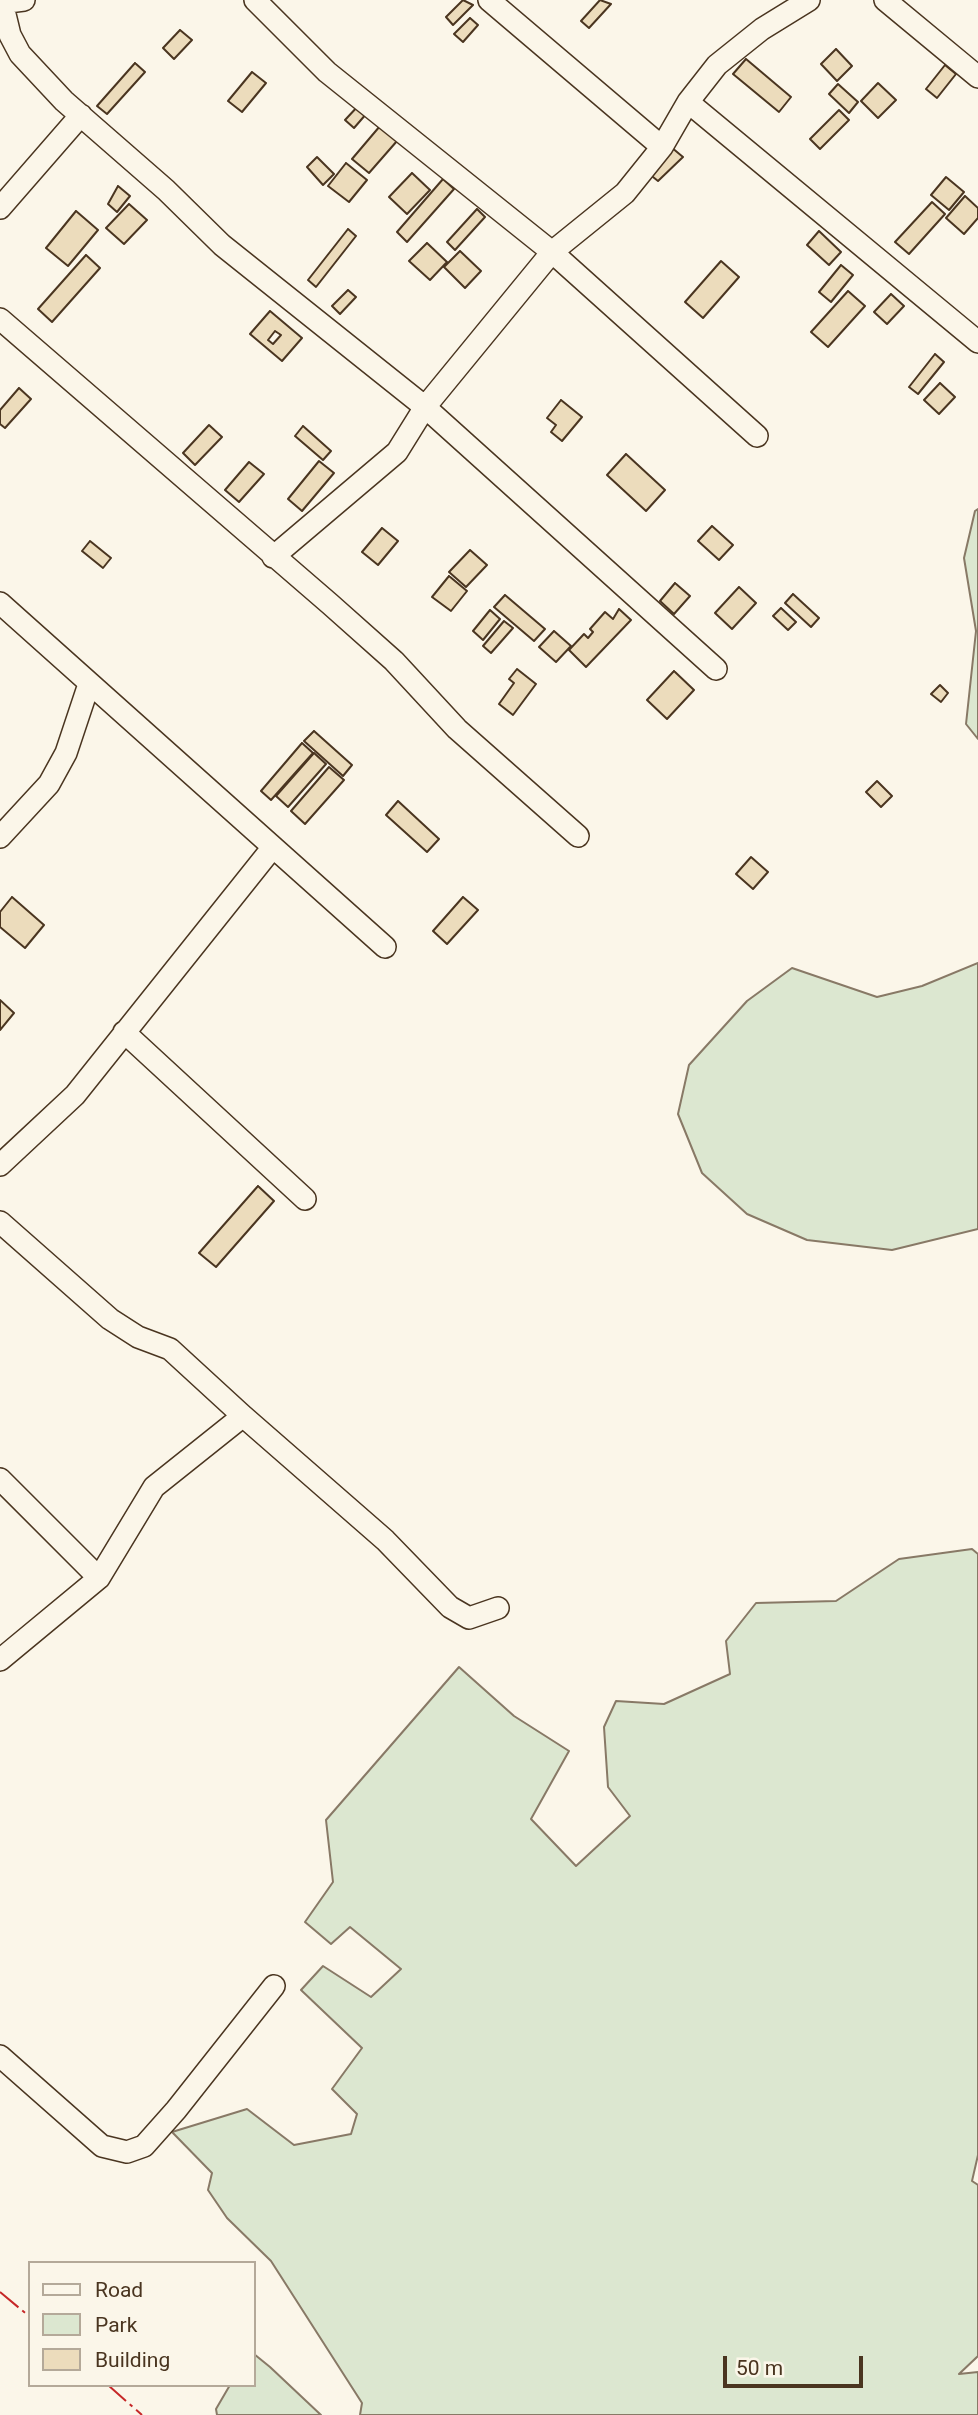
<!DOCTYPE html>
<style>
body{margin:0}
#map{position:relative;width:978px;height:2415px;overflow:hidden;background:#fbf6e9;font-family:Roboto,sans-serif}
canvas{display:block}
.legend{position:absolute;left:28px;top:2261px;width:228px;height:126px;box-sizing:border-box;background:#fbf6e9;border:2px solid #b4a999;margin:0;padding:9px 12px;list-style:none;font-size:21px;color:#4a3520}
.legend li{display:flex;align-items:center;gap:14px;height:35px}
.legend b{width:35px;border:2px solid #b4a999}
.scale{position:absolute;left:723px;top:2356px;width:140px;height:32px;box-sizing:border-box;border:4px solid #4a3520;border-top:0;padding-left:9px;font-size:21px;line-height:24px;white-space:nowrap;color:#4a3520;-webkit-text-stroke:5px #fbf6e9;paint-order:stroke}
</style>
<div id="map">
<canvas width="978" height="2415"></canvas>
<ul class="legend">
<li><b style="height:9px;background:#fbf6e9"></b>Road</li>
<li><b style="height:19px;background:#dce7d0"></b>Park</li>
<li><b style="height:19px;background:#ecdcbc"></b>Building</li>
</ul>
<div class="scale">50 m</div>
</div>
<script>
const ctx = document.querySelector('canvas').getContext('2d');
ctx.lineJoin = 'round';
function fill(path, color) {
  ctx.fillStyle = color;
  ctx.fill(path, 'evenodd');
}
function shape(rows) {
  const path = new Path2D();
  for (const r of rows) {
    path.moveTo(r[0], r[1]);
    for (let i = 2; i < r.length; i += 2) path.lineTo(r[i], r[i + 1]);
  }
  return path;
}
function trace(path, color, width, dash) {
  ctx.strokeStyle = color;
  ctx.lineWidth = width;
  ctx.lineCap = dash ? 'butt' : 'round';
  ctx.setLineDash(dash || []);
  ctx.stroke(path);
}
const green = shape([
 [978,509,978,739,966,724,976,631,964,558,975,511,978,509],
 [978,963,978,1229,892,1250,807,1240,747,1214,702,1173,678,1114,689,1065,747,1001,792,968,877,997,922,986,978,963],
 [972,1549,978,1554,978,2155,972,2181,978,2185,978,2356,959,2374,978,2372,978,2415,360,2415,362,2403,271,2261,227,2218,208,2190,212,2173,172,2132,247,2109,294,2145,351,2134,357,2114,332,2089,362,2048,301,1990,323,1966,371,1997,401,1969,350,1927,331,1944,305,1922,333,1882,326,1820,459,1667,514,1716,569,1751,531,1819,576,1866,630,1816,608,1787,604,1727,616,1701,664,1704,730,1674,726,1641,756,1603,836,1601,899,1559,972,1549],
 [254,2354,270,2367,321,2415,217,2415,216,2409,230,2385,254,2385,254,2354]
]);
fill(green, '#dce7d0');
trace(green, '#887966', 2);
const building = shape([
 [463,0,473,5,453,25,446,17,463,0],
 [600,0,611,4,589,28,581,21,600,0],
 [470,18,478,25,463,42,454,34,470,18],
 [180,30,192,40,174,59,163,48,180,30],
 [836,49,852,66,837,81,821,64,836,49],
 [746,59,791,97,779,112,733,74,746,59],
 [135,63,145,72,107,114,97,106,135,63],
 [945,65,956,74,937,98,926,89,945,65],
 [252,72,266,83,242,112,228,101,252,72],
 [878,83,896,100,878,118,861,101,878,83],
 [838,84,858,102,849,113,829,94,838,84],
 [359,105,367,113,354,128,345,120,359,105],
 [839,110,849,120,820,149,810,139,839,110],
 [380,126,397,141,369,173,352,159,380,126],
 [671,147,683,157,658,181,648,173,671,147],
 [317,157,334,174,323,185,307,167,317,157],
 [346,163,367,180,349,202,328,186,346,163],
 [412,173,430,190,407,214,389,197,412,173],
 [946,177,964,192,949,210,931,195,946,177],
 [443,179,454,189,407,242,397,232,443,179],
 [118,186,130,196,117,212,108,204,118,186],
 [965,196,978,208,978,218,964,234,946,218,965,196],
 [932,202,945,214,909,254,895,242,932,202],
 [129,204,147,220,124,244,106,228,129,204],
 [477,209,485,217,455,250,447,242,477,209],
 [76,211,98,230,68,266,46,248,76,211],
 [348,229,356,236,316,287,308,280,348,229],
 [819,231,841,252,829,265,807,245,819,231],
 [427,243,447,262,430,280,409,261,427,243],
 [460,251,481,271,465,288,444,267,460,251],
 [86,255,100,268,52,322,38,309,86,255],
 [721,261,739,277,703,318,685,302,721,261],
 [841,265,853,275,831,302,819,292,841,265],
 [348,290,356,297,340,314,332,306,348,290],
 [848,291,865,306,828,347,811,332,848,291],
 [891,294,904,306,887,324,874,312,891,294],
 [270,311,302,338,282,361,250,334,270,311],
 [275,331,281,335,273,344,268,340,275,331],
 [935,354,944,362,918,394,909,387,935,354],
 [940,383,955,397,939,414,924,400,940,383],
 [19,388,31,399,5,428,0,424,0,410,19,388],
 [561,400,582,417,562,441,551,432,556,425,547,418,561,400],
 [209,425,222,437,195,465,183,453,209,425],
 [303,426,331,451,323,460,295,436,303,426],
 [626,454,665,490,646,511,607,475,626,454],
 [319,461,334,473,302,511,288,499,319,461],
 [249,462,264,474,239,502,225,490,249,462],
 [712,526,733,545,719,560,698,541,712,526],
 [382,528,398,541,378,565,362,552,382,528],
 [90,541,111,558,103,568,82,551,90,541],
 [470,550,487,565,466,587,449,572,470,550],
 [449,576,467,591,451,611,432,597,449,576],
 [675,583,690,596,674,614,660,601,675,583],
 [739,587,756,603,732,629,715,613,739,587],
 [793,594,819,618,811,627,785,603,793,594],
 [505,595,545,629,534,641,494,607,505,595],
 [781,608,796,622,788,630,773,616,781,608],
 [619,609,631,620,586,667,569,650,584,634,588,638,593,632,590,629,605,612,613,619,619,609],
 [490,610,500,619,483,640,473,631,490,610],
 [504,621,513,628,491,653,483,646,504,621],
 [554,631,571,646,556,662,539,647,554,631],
 [517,669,536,684,513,715,499,704,514,683,509,679,517,669],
 [674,671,694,690,667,719,647,700,674,671],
 [940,685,948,693,941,702,931,694,940,685],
 [314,731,352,765,343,776,304,741,314,731],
 [302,743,313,753,271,800,261,791,302,743],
 [314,753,326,764,288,807,276,796,314,753],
 [329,767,344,780,305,824,291,811,329,767],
 [877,781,892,796,881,807,866,792,877,781],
 [398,801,439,839,427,852,386,815,398,801],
 [751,857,768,872,753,889,736,874,751,857],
 [12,897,44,925,25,948,0,927,0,912,12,897],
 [463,897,478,910,447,944,433,931,463,897],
 [0,1000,14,1013,0,1030,0,1000],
 [258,1186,274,1201,216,1267,199,1253,258,1186]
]);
fill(building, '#ecdcbc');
trace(building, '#4a3520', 2);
const minor = shape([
 [255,0,327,72,552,252,757,436],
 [489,0,662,147,688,102,717,65,762,29,809,0],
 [885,0,978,77],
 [2,2,10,35,20,54,64,101,166,190,222,245,425,407,716,669],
 [0,3,24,0],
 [688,102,978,342],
 [0,208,81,115],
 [0,319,330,604,394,661,457,729,578,836],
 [273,557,397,452,425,407,552,252,625,193,662,147],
 [0,603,385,947],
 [0,837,49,784,66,753,89,684],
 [124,1032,305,1199],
 [0,1165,75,1095,273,847],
 [0,1222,110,1319,138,1337,170,1349,243,1416,154,1487,99,1578,0,1660],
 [243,1416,385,1540,450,1607,469,1618,498,1608],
 [0,1479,99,1578],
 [0,2056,102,2146,127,2152,144,2146,176,2110,274,1986]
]);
trace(minor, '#4a3520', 24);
trace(minor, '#fbf6e9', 21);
trace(shape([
 [0,2292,30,2317],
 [108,2385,142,2415]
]), '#c62828', 2, [24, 5, 3.5, 5]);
</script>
